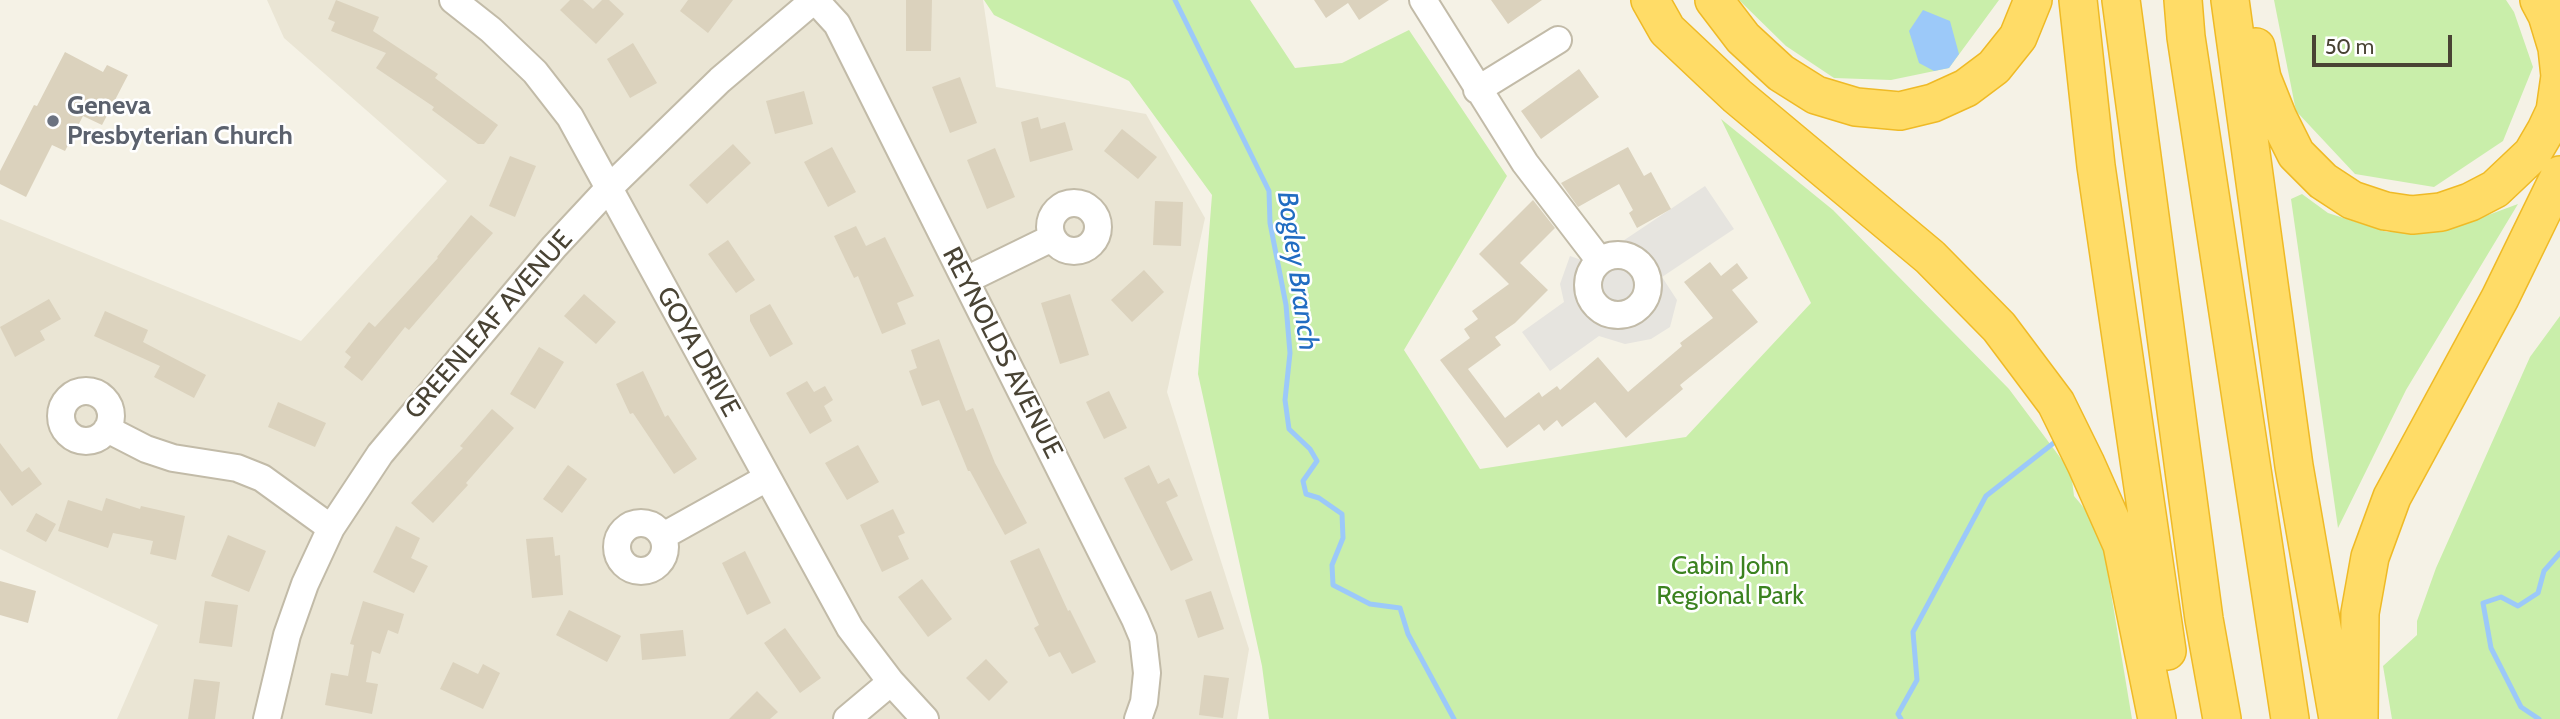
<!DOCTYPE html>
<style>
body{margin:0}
#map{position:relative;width:2560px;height:719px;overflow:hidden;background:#f5f2e6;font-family:Cabin,sans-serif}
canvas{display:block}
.scale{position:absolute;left:2312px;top:35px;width:140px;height:32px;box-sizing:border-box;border:4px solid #494334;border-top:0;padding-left:9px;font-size:21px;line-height:24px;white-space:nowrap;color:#494334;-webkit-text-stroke:5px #fff;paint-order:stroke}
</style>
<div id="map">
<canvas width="2560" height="719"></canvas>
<div class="scale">50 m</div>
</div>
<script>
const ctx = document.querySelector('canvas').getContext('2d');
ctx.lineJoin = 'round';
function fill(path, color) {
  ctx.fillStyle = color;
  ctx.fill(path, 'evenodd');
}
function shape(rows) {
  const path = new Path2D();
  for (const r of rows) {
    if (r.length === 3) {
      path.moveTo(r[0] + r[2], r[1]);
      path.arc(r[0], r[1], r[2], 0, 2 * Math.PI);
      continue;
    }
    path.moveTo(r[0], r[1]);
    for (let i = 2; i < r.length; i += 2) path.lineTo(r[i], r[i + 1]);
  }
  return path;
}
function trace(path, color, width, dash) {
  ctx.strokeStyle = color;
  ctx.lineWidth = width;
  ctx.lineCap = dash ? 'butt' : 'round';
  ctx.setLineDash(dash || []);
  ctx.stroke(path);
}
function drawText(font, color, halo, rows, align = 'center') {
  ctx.font = font + ' Cabin,sans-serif';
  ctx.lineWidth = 5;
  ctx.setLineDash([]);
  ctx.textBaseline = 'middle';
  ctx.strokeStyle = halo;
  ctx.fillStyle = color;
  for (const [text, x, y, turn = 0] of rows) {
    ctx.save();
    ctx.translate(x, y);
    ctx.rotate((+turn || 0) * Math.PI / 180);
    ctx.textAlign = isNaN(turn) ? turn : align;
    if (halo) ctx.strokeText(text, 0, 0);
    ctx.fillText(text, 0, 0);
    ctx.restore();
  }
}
fill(shape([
 [267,0,983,0,996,87,1146,114,1205,218,1167,392,1249,649,1237,719,117,719,158,625,0,549,0,219,301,341,447,181,284,38]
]), '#eae5d4');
fill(shape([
 [984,0,1250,0,1295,68,1342,63,1409,30,1507,176,1404,350,1480,469,1686,437,1811,303,1721,119,1833,210,2009,389,2071,472,2074,496,2100,527,2132,719,1269,719,1262,666,1198,374,1212,195,1129,81,994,15],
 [1739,0,1999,0,1949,68,1891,80,1834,78,1786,46],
 [2274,0,2506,0,2514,12,2533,67,2503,141,2434,187,2355,174,2296,111],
 [2302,194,2328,213,2387,232,2442,232,2518,204,2406,390,2338,528,2291,199],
 [2560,316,2560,719,2392,719,2383,666,2417,635,2417,621,2436,568,2530,357]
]), '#c9eeaa');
fill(shape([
 [1705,186,1734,229,1662,277,1677,300,1670,327,1651,339,1625,344,1599,336,1550,371,1522,332,1564,302,1560,284,1570,256,1590,263]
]), '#e6e4df');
fill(shape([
 [1923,10,1950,21,1959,54,1949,68,1934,71,1919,63,1909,31]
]), '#9cc9f9');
trace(shape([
 [1175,0,1269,191,1270,223,1286,305,1290,353,1285,400,1289,429,1310,449,1317,461,1303,481,1306,494,1319,498,1342,514,1343,538,1332,565,1333,585,1370,604,1400,608,1408,634,1454,719],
 [1901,719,1898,714,1917,680,1913,632,1986,496,2060,438],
 [2539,719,2521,707,2491,648,2483,603,2501,597,2518,606,2538,593,2544,571,2560,553]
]), '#9cc9f9', 5);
fill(shape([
 [336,0,379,17,373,31,438,74,435,78,498,125,484,144,478,144,432,110,434,107,376,68,386,53,331,31,335,22,328,19],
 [570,0,583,0,593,9,602,0,609,0,624,14,596,44,560,10],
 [688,0,733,0,708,33,680,11],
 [906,0,932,0,931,51,906,51],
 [1314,0,1389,0,1359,20,1348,3,1326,18],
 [1491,0,1542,0,1508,24],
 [633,43,657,83,630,98,607,59],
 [65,52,103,72,107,65,128,75,102,125,83,116,65,151,52,145,26,197,0,184,0,171,34,105,37,106],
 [1579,69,1599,97,1541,139,1521,111],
 [960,77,977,123,950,133,932,87],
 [804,91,813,124,775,134,766,101],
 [1038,117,1041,129,1065,122,1073,150,1030,162,1021,122],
 [1122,129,1157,157,1138,179,1104,151],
 [733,144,751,163,707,204,689,185],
 [832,147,856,192,828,207,804,162],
 [1628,147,1644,176,1651,172,1671,209,1637,228,1629,213,1633,210,1619,184,1578,207,1561,183],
 [995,148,1015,197,987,209,967,160],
 [510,156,536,166,515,217,489,206],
 [1533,200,1555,228,1520,263,1548,290,1515,323,1495,337,1501,345,1468,369,1505,418,1539,392,1542,397,1557,386,1560,390,1598,357,1628,392,1682,346,1680,343,1713,318,1684,282,1710,262,1721,276,1737,263,1748,278,1732,290,1758,322,1680,385,1683,389,1626,438,1595,402,1562,427,1557,420,1544,431,1539,424,1507,448,1440,360,1470,338,1464,329,1478,319,1472,311,1509,284,1479,254],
 [1155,201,1183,202,1181,246,1153,245],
 [471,215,493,233,409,330,405,327,362,381,344,367,351,357,345,352,369,322,375,327,438,258,437,257],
 [856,226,866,246,885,237,914,296,897,303,906,324,882,334,858,276,854,278,834,236],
 [728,240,755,280,736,293,708,254],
 [1144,270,1164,292,1132,322,1111,300],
 [584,294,616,322,596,344,564,316],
 [1070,294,1089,355,1060,364,1041,303],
 [49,299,61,319,40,331,45,340,15,357,0,327],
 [770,304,793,344,770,357,750,321,750,315],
 [105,311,148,330,143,342,206,375,194,398,154,377,160,366,94,336],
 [939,339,966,411,973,408,995,463,1027,523,1005,535,970,471,968,471,939,400,922,406,909,371,917,368,911,350],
 [539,347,564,362,535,409,510,394],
 [643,371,665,417,668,415,697,459,674,474,633,413,630,414,616,384],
 [807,381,814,392,825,386,833,400,824,406,832,421,810,434,786,393],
 [1109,391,1127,428,1104,439,1086,402],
 [278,402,326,423,315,447,268,427],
 [492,409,514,428,466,483,468,485,433,523,411,503,463,448,460,446],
 [0,443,22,472,29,467,42,484,12,506,0,490],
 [858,445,879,482,847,500,825,463],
 [568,465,587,479,562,513,543,499],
 [1149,465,1158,484,1169,478,1178,496,1166,502,1193,560,1171,571,1124,478],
 [106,498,140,509,141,506,185,516,176,560,150,554,153,541,113,533,108,548,58,531,68,500,102,511],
 [893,509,905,533,898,536,909,559,882,572,860,525],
 [36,513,56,524,46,542,26,531],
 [396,526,420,538,411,558,428,566,414,593,373,572],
 [228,535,266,551,249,592,211,576],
 [553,537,555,556,560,555,563,595,532,598,526,539],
 [1039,548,1068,611,1070,610,1096,662,1072,674,1060,652,1049,657,1034,628,1039,625,1010,561],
 [745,551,771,603,747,615,722,563],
 [922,579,952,619,928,637,898,597],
 [0,581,36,591,28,623,0,615],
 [1211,591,1224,629,1198,638,1185,600],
 [205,601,238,605,232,647,199,643],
 [363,601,404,614,398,634,388,630,380,654,372,651,366,682,378,684,372,714,325,705,331,673,348,676,354,645,350,644],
 [569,610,621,636,607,662,556,635],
 [785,628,821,678,800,693,764,643],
 [683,630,686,656,642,660,640,634],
 [986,659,1008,682,989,701,966,678],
 [453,662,478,674,483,664,500,673,483,709,440,689],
 [1204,675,1229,678,1223,718,1199,715],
 [194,679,220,682,215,719,188,719],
 [757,691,778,712,770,719,729,719]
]), '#dbd2bd');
const minor = shape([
 [453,0,491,30,535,72,570,117,850,628,891,682,925,719],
 [815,0,837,24,1135,619,1143,638,1147,673,1144,702,1138,719],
 [1423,0,1525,163,1600,261],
 [1477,90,1558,40],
 [1074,227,24],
 [1618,285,30],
 [966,280,1052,238],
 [86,416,25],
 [107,429,146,449,173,458,237,468,262,478,331,528],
 [641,547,24],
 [663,536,767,478],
 [267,719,287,635,305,584,331,528,380,454,554,247,608,189,720,80,814,0],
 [847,719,891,682]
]);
const highway = shape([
 [1650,0,1667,30,1737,96,1930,257,1999,327,2056,403,2086,464,2122,545,2157,719],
 [1714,0,1743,38,1781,73,1816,95,1856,107,1900,111,1933,103,1966,88,1994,67,2018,37,2033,0],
 [2078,0,2096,166,2167,651],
 [2121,0,2204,619,2222,719],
 [2183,0,2186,37,2290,719],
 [2230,0,2294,466,2338,719],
 [2256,47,2262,78,2278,118,2296,154,2323,181,2352,200,2385,211,2412,215,2441,212,2470,202,2495,189,2532,154,2546,130,2555,111,2560,76,2557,48,2547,15,2539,0],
 [2359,719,2360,613,2370,557,2392,497,2500,298,2560,175]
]);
trace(minor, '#c2bba8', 30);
trace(highway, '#efba26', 40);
trace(minor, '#fff', 26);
trace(highway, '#ffdc67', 37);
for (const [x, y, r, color] of [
 [53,121,7,"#6b7280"]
]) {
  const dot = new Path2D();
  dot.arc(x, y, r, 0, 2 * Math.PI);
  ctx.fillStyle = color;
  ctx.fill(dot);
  trace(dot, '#fff', 2.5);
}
drawText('bold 26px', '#5b616d', '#fff', [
 ["Geneva",67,106],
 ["Presbyterian Church",67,136]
], 'left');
drawText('26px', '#494334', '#fff', [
 ["GREENLEAF AVENUE",489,325,-49],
 ["GOYA DRIVE",698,352,61],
 ["REYNOLDS AVENUE",1002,353,63]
]);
drawText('26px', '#3b8220', '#fff', [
 ["Cabin John",1730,566],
 ["Regional Park",1730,596]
]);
drawText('italic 28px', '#216dc2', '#fff', [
 ["Bogley Branch",1297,271,82]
]);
</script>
